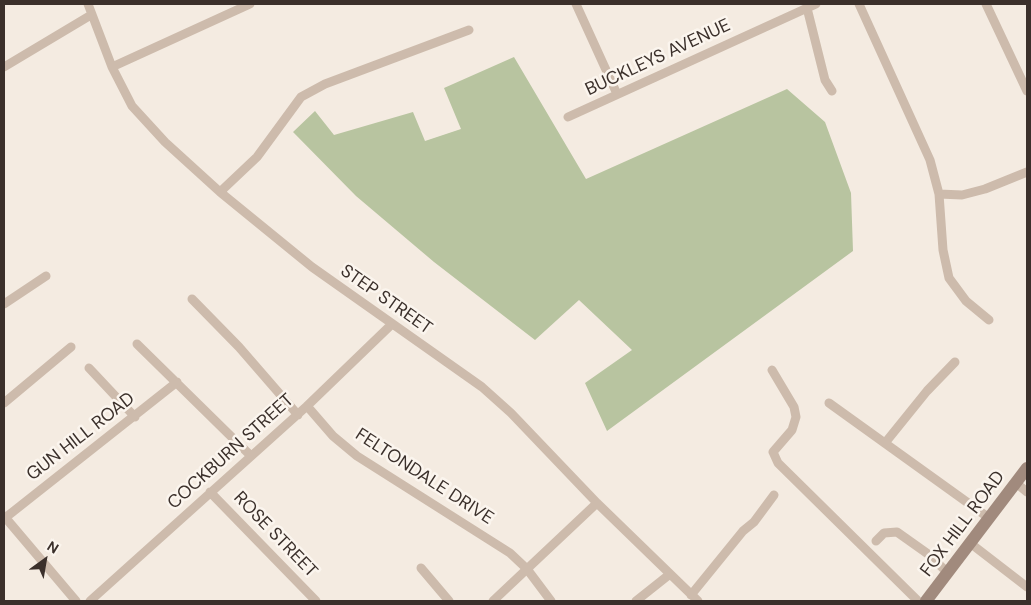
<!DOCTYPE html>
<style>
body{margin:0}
#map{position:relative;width:1031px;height:605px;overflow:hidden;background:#f4ebe1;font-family:"DM Sans",sans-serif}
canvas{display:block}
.frame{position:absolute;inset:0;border:5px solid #3b302b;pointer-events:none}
.north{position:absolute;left:20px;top:535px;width:50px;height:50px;-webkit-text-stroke:4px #fbf5ee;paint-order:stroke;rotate:32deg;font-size:14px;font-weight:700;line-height:20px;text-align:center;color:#3b302b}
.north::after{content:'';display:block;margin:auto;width:18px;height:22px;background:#3b302b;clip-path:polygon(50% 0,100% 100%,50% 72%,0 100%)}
</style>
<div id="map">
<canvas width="1031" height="605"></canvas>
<div class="frame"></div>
<div class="north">N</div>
</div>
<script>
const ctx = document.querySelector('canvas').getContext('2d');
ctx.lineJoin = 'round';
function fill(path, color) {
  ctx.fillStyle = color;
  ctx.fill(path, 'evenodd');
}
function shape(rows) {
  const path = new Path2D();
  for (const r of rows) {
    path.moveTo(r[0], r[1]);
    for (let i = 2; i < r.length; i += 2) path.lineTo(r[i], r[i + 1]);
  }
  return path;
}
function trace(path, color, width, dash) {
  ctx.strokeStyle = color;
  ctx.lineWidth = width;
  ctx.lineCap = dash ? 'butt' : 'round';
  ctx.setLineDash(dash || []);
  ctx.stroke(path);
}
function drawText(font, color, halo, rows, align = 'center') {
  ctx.font = font + ' "DM Sans",sans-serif';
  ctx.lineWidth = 5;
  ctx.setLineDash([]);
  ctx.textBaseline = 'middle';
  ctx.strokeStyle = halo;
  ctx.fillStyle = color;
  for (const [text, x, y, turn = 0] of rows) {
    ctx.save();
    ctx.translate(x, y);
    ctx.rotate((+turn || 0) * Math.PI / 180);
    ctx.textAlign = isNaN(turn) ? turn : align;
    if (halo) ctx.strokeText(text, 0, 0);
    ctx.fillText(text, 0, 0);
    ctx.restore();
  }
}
fill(shape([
 [514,57,586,179,787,89,825,122,851,193,853,251,607,431,585,383,632,350,579,300,535,340,434,262,356,196,293,132,315,111,334,135,413,112,425,141,461,129,444,88]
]), '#b8c4a0');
trace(shape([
 [88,4,112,67,132,106,165,142,220,192,312,267,482,387,511,413,597,503,698,601],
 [576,4,617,94],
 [859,4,930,160,939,194,943,250,949,278,966,301,989,320],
 [986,4,1027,91],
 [807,8,825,80,832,91],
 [4,67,91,15],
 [112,67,250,4],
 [568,117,816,4],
 [220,192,257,157,301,97,325,84,469,30],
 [939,194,962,195,985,189,1027,172],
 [192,299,239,347,298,415],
 [4,304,46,276],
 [137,344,250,455],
 [89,368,135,417],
 [772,370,794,407,796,417,792,430,773,452,778,463,918,601],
 [4,403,71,347],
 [829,403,989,518],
 [307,406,333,436,357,456,510,553,527,569,551,601],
 [885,443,927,391,955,362],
 [1016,483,1027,492],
 [210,492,316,601],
 [4,516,76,601],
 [5,518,177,382],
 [876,541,884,533,897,532,928,554,948,573],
 [970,543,1027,587],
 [421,568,449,601],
 [691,595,743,531,754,522,774,495],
 [90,601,307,406,392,324],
 [493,601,597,503],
 [636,601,670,574]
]), '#cdbbac', 9);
trace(shape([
 [926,601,1027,468]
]), '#a18a7d', 12);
drawText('18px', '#3b302b', '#fbf5ee', [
 ["BUCKLEYS AVENUE",658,58,-25],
 ["STEP STREET",386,300,35],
 ["GUN HILL ROAD",81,437,-38],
 ["COCKBURN STREET",231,452,-42],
 ["FELTONDALE DRIVE",424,477,33],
 ["FOX HILL ROAD",963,524,-53],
 ["ROSE STREET",275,535,46]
]);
</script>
